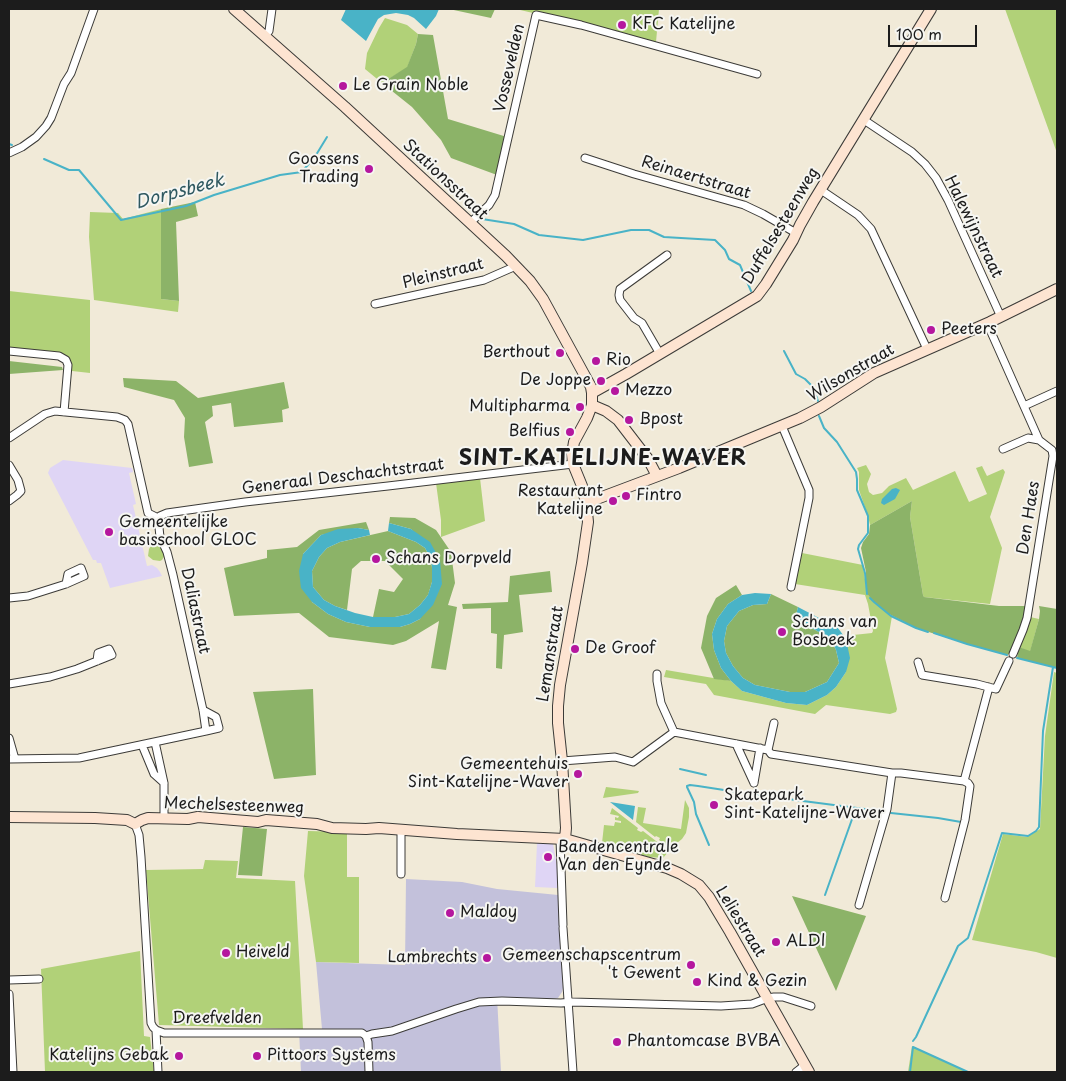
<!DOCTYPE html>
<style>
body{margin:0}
#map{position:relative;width:1066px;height:1081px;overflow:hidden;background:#f1ead8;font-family:"Playpen Sans",sans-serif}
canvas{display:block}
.frame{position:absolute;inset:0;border:10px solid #1c1c1c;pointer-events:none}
.scale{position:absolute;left:888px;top:25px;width:89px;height:22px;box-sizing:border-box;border:2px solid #1c1c1c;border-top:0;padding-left:6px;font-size:15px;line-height:18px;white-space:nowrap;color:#1c1c1c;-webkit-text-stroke:4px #f6f6f2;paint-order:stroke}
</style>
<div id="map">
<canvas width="1066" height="1081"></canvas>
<div class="frame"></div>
<div class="scale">100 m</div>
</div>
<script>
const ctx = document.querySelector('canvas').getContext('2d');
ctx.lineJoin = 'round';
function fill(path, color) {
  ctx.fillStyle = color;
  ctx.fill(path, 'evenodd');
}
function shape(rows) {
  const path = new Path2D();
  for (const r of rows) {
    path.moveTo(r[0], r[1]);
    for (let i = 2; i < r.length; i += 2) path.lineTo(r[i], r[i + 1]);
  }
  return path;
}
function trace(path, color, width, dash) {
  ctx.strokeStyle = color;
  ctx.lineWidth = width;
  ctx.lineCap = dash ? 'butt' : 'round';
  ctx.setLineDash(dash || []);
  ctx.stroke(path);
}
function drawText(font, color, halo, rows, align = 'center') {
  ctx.font = font + ' "Playpen Sans",sans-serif';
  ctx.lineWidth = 4;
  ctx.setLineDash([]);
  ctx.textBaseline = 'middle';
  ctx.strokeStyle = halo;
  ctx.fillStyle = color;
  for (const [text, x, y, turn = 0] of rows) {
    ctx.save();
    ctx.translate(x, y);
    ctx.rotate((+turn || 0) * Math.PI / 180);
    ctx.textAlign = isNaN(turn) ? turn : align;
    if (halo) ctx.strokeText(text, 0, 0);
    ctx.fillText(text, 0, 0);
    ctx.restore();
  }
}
fill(shape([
 [63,460,132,468,133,472,129,473,136,504,133,505,147,566,152,565,157,568,160,572,162,576,110,588,101,563,97,563,96,560,93,560,48,473,50,468],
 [537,843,553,844,557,866,557,888,535,887]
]), '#dfd5f5');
fill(shape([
 [406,879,462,882,497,889,558,895,563,988,562,992,558,998,550,1000,497,997,501,1072,301,1072,299,1030,322,1029,316,962,405,965]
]), '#c3c1db');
fill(shape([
 [516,9,659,9,656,42],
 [1005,9,1057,9,1057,153],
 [385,18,407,25,418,34,416,44,407,68,382,83,365,69,367,53,379,28],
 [161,209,161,299,179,301,178,312,94,300,89,237,90,212,118,213,123,219],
 [9,291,90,300,90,373,72,371,71,361,65,355,59,352,9,348],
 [866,465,871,474,867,484,869,492,873,495,882,493,889,486,906,478,913,490,955,471,969,502,987,494,976,468,982,466,987,476,1003,469,1005,472,990,517,1002,548,990,604,924,597,923,595,910,517,912,501,870,525,868,516,859,490,859,472,857,468],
 [480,478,485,521,441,537,441,520,436,483],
 [154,541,157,541,161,544,165,555,162,560,160,561,153,560,148,556,149,549],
 [802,553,863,565,867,594,874,602,892,616,885,658,897,709,896,712,890,714,826,705,815,714,714,695,706,684,664,677,666,670,731,681,742,691,786,703,807,705,827,695,836,687,846,672,846,639,844,636,872,633,873,631,868,604,865,595,795,584],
 [1030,617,1039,619,1030,652,1019,647],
 [1054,672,1057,673,1057,958,1036,952,972,940,1003,834,1027,837,1040,829,1045,736],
 [606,787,639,791,638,793,603,798],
 [685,800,689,808,689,817,686,833,682,839,672,847,670,848,659,840,660,838,656,836,655,837,636,822,638,807,646,808,643,823,681,829],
 [612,808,638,828,637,830,641,832,643,831,669,851,663,858,649,857,602,843,604,825,614,826,615,822,621,823,621,821,615,820,615,817,618,818,619,816,610,814],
 [308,831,347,832,347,877,359,877,359,963,316,962,304,876],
 [205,860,238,861,236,878,295,881,303,1029,159,1025,146,870,203,869],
 [140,951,144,1036,150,1037,154,1072,45,1072,41,969],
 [912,1046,968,1072,908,1072]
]), '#b1d178');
fill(shape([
 [449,9,495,9,491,18],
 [418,34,433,35,448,119,507,137,497,175,451,158,441,140,412,107,382,83,407,67,416,44],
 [195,202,198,216,176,222,179,301,161,299,161,209],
 [9,361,62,367,63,370,9,374],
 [123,378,176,381,198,398,284,382,289,408,282,410,283,422,234,427,231,403,212,406,213,416,205,422,213,463,189,467,184,437,185,418,174,400,124,387],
 [912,501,910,517,923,595,924,597,999,606,1026,606,1024,620,1011,653,1007,655,967,644,916,628,887,613,874,602,867,594,866,585,866,572,861,548,863,542,869,534,870,525],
 [390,517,415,518,436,530,451,552,455,583,448,605,457,607,446,670,431,668,439,621,406,641,393,645,329,637,299,613,234,616,224,568,267,558,267,550,297,547,319,530,366,522,369,530,358,528,321,535,303,554,312,602,328,614,346,622,370,627,400,627,410,624,420,619,440,560,411,529,389,523],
 [388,531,416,542,425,548,431,559,432,568,432,582,428,595,420,605,409,614,395,617,373,617,379,589,394,592,403,579,385,561,361,561,352,569,347,610,335,606,324,600,313,587,312,571,319,557,327,548,340,542],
 [550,571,552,592,519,595,523,632,504,635,502,669,496,668,497,634,491,633,491,608,463,609,462,604,508,602,510,576],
 [736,585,742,595,728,604,717,619,712,634,714,650,721,668,731,681,714,679,701,648,707,616,716,598],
 [771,594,798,607,795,619,830,638,836,650,839,663,827,682,805,692,790,692,755,685,743,678,733,666,726,653,724,641,727,626,739,611,753,605,767,604],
 [1039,606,1057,609,1057,668,1017,658,1019,647,1030,651,1039,619,1040,611],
 [313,689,316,775,274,779,253,692],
 [243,827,267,829,262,876,238,875],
 [792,896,866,916,836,991]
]), '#8cb368');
fill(shape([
 [346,9,439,9,436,16,426,29,414,18,408,15,396,13,384,15,378,19,366,41,341,20],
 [896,488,900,490,895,499,884,505,881,503,882,499,892,489],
 [389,523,411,529,430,542,440,560,442,584,433,605,420,619,410,624,400,627,370,627,346,622,328,614,312,602,301,588,299,571,303,554,321,535,338,529,358,528,369,530,370,535,340,542,327,548,319,557,312,571,313,587,324,600,335,606,355,613,373,617,395,617,409,614,420,605,428,595,432,582,432,568,431,559,425,548,416,542,388,531],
 [755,593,771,594,767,604,753,605,739,611,727,626,724,641,726,653,733,666,743,678,755,685,790,692,805,692,827,682,839,663,836,650,830,638,795,619,798,607,838,628,846,639,850,658,846,672,836,687,827,695,807,705,786,703,742,691,731,681,721,668,714,650,712,634,717,619,728,604,742,595],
 [610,802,635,806,633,820]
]), '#49b3c7');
trace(shape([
 [9,144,12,145],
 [44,159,69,170,79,170,121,220,186,206,214,195,280,175,302,172,316,155,327,137],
 [482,219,514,224,539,235,583,240,631,230,649,230,664,237,715,240,725,250,729,259,740,265,751,291],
 [784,351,796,374,805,379,813,387,818,401],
 [819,416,824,428,837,442,856,472,857,479,857,490,868,516,868,533,859,545,858,549,865,573,867,594],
 [870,598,874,602,891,616,916,628,928,632],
 [934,633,967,644,1007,655],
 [1017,658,1057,668],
 [680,769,706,775],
 [757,795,880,811],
 [891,813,938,818,961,822],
 [709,845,696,814,694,802,687,787,687,786,690,785,698,786,750,794],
 [825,895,856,808],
 [913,1041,916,1037,958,946,968,938,1002,833,1028,836,1036,831,1039,827,1043,731,1053,667],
 [913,1047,968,1072],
 [910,1072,913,1047]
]), '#49b3c7', 2);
const street = shape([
 [265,36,269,31,272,9],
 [864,120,912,152,925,164,936,178,948,200,1001,317],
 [9,153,22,147,36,137,46,126,51,118,64,84,71,73,94,9],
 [585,158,634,174,744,205,763,214,796,233],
 [821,190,858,215,871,229,927,349],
 [470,223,489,205,495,195,536,15,581,25,757,74],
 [375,304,484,280,516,266],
 [987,323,1039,440,1052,450,1053,456,1027,618,1023,630,1013,654],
 [9,351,59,356,66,360,68,365,64,412],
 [660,354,642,323,634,318,620,300,619,295,620,289,667,255],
 [1024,406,1057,391],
 [782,426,809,490,809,498,791,587],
 [9,438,45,414,55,411,117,417,125,420,128,424,148,513,158,518],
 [1003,449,1028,438,1039,440],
 [9,465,18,480,21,491,17,495,9,501],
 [158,518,160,516,167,513,245,502,388,486,573,464],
 [9,598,28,596,66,584,84,576,81,568,68,574,66,584],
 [918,662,922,675,977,684,996,689,1009,661],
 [9,684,50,677,77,669,112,655,109,649,98,653,97,661],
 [203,710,216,717,219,728,206,731],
 [674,732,768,750,771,754,892,773],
 [9,738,15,759],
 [155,742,164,783,164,819],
 [736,744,754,783],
 [142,745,154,774,164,783],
 [768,750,774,723],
 [9,759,79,758,206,731,203,710,173,575,167,552,160,537,158,518],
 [562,761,615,757,633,762,674,732,661,703,657,681,657,674],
 [754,783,760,748],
 [135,824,139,835,141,857,151,1023,153,1027,156,1030,164,1033,362,1033,366,1036,368,1042,369,1072],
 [401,830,401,874],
 [560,839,563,925],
 [945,898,965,820,970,786,968,783,964,781],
 [859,905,887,809,892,773,901,773,964,781,989,687],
 [563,928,573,1072],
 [9,980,39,979],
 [9,994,13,1072],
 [156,1030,158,1072],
 [366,1036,372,1034,392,1031,456,1009,479,1002,502,1001,561,1003,572,1002,721,1006,752,1004,768,998,774,997,783,997,811,1006],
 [796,1072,805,1065]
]);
const secondary = shape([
 [234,9,345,107,506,256,530,281,543,299,591,387,592,393,592,405,587,418,574,442,572,454,573,464,582,486,586,503,588,522,582,563,560,685,558,706,558,723,562,761,566,828,565,839],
 [592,393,626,374,757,296,766,284,793,240,800,225,813,202,931,9],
 [592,405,606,411,618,420,648,459,657,476],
 [586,503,679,468,800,418,821,407,874,373,990,322,1057,289],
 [9,817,95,818,127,820,135,824,142,820,148,818,188,819,198,817,258,822,266,820,317,824,332,828,366,829,379,828,457,834,565,839,667,868,681,874,699,885,709,897,730,932,809,1072]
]);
trace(street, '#3c3b38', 9);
trace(secondary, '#3c3b38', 12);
trace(street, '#fff', 7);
trace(secondary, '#fde4d1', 10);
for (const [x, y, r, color] of [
 [622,25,5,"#b5179e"],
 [343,86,5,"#b5179e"],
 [369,169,5,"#b5179e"],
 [931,330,5,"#b5179e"],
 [560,353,5,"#b5179e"],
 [596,361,5,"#b5179e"],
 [601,381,5,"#b5179e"],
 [615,391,5,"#b5179e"],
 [580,407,5,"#b5179e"],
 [629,420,5,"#b5179e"],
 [570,432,5,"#b5179e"],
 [626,496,5,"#b5179e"],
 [613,501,5,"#b5179e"],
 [109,532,5,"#b5179e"],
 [376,559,5,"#b5179e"],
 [782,632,5,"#b5179e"],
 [575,649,5,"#b5179e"],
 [578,774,5,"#b5179e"],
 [714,805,5,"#b5179e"],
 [548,857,5,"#b5179e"],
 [450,913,5,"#b5179e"],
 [776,942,5,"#b5179e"],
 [226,953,5,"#b5179e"],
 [487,958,5,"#b5179e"],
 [691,965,5,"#b5179e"],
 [697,982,5,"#b5179e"],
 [617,1042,5,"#b5179e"],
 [179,1056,5,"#b5179e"],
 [257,1056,5,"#b5179e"]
]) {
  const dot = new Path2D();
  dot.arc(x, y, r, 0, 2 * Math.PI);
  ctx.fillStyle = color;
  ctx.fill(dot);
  trace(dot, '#f6f6f2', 2);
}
drawText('16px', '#1c1c1c', '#f6f6f2', [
 ["KFC Katelijne",632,25],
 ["Le Grain Noble",353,86],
 ["Goossens",359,160,"right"],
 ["Trading",359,178,"right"],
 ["Peeters",941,330],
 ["Berthout",550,353,"right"],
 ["Rio",606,361],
 ["De Joppe",591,381,"right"],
 ["Mezzo",625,391],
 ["Multipharma",570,407,"right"],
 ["Bpost",639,420],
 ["Belfius",560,432,"right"],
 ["Restaurant",603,492,"right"],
 ["Katelijne",603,510,"right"],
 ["Fintro",636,496],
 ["Gemeentelijke",119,523],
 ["basisschool GLOC",119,541],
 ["Schans Dorpveld",386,559],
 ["Schans van",792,623],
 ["Bosbeek",792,641],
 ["De Groof",585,649],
 ["Gemeentehuis",568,765,"right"],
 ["Sint-Katelijne-Waver",568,783,"right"],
 ["Skatepark",724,796],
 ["Sint-Katelijne-Waver",724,814],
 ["Bandencentrale",558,848],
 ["Van den Eynde",558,866],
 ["Maldoy",460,913],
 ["ALDI",786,942],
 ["Heiveld",236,953],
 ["Gemeenschapscentrum",681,956,"right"],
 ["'t Gewent",681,974,"right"],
 ["Lambrechts",477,958,"right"],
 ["Kind & Gezin",707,982],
 ["Phantomcase BVBA",627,1042],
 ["Katelijns Gebak",169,1056,"right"],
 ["Pittoors Systems",267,1056]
], 'left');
drawText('16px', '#1c1c1c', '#f6f6f2', [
 ["Vossevelden",510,68,-77],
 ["Reinaertstraat",696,178,17],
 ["Stationsstraat",445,180,43],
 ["Duffelsesteenweg",781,226,-59],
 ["Halewijnstraat",973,227,64],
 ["Pleinstraat",443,274,-14],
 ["Wilsonstraat",851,373,-30],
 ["Generaal Deschachtstraat",343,477,-7],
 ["Den Haes",1029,518,-81],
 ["Daliastraat",195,611,78],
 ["Lemanstraat",551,654,-81],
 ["Mechelsesteenweg",234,806,2],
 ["Leliestraat",740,922,58],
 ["Dreefvelden",217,1019]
]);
drawText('italic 18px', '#2e5860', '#f6f6f2', [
 ["Dorpsbeek",180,192,-15]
]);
ctx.letterSpacing = '1px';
drawText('bold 21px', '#1c1c1c', '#f6f6f2', [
 ["SINT-KATELIJNE-WAVER",603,459]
]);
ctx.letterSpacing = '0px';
</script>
